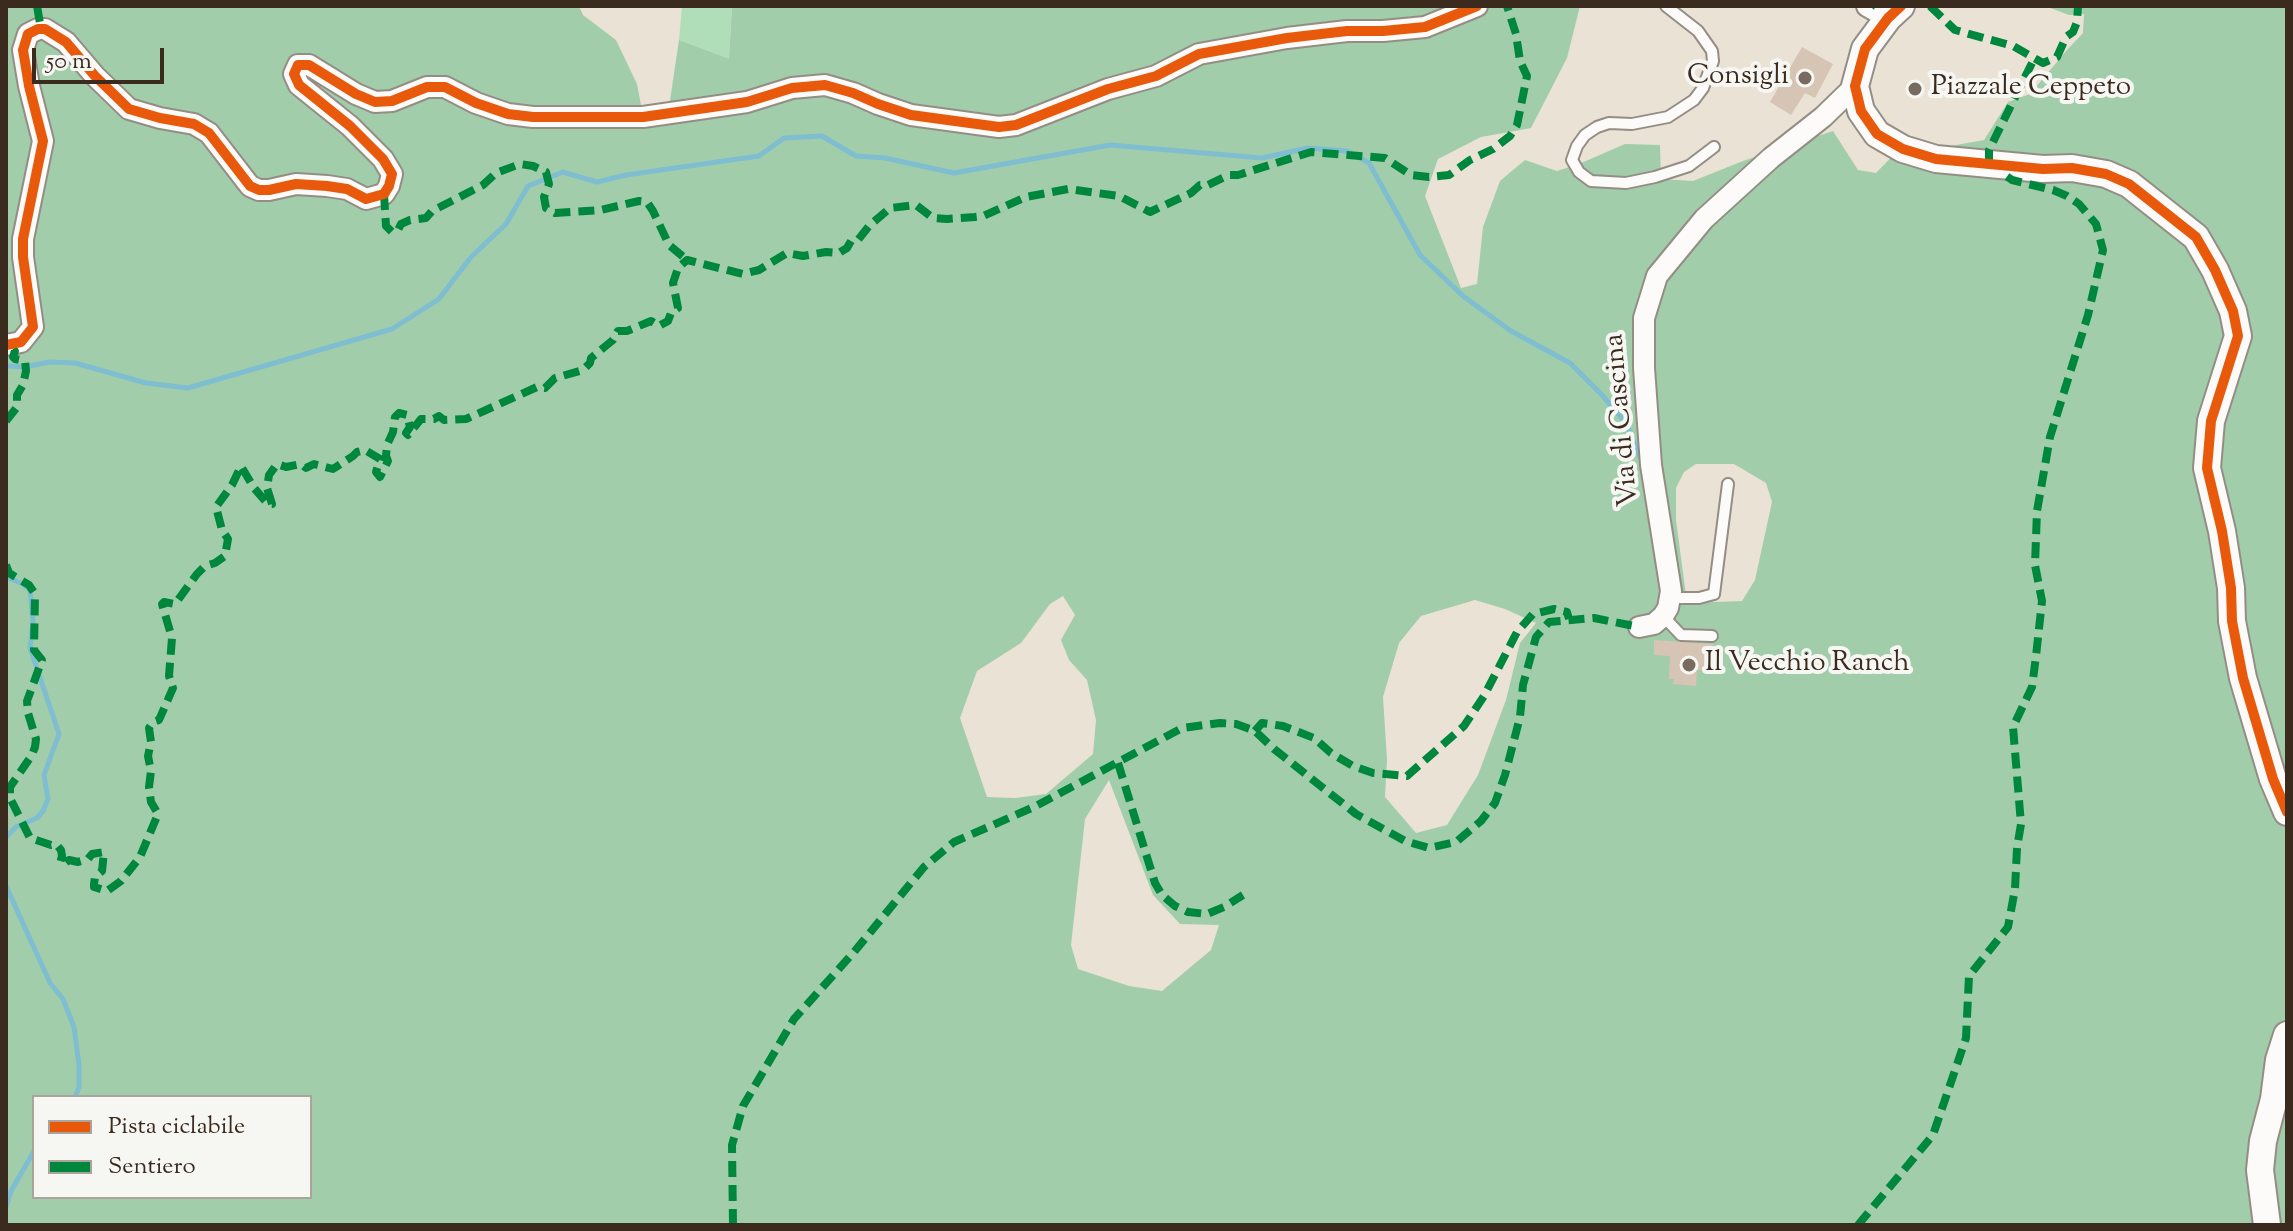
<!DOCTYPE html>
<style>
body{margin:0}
#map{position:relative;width:2293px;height:1231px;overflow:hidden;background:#eae2d5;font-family:"Sorts Mill Goudy",serif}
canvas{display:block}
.frame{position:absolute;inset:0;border:8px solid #3b2a1e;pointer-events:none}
.legend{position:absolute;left:32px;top:1095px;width:280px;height:104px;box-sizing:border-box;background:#f6f6f2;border:2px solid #aba49d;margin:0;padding:10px 14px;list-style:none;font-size:24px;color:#3b2a1e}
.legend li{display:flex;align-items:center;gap:16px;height:40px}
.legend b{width:40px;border:2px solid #aba49d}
.scale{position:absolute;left:32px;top:48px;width:132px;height:36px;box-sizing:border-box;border:4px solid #3b2a1e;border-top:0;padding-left:10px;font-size:24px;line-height:28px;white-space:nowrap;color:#3b2a1e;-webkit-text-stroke:6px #f6f6f2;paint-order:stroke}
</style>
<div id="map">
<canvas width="2293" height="1231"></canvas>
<div class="frame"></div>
<ul class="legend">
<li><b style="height:10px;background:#e8590c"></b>Pista ciclabile</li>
<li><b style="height:10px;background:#00873e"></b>Sentiero</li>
</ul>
<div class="scale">50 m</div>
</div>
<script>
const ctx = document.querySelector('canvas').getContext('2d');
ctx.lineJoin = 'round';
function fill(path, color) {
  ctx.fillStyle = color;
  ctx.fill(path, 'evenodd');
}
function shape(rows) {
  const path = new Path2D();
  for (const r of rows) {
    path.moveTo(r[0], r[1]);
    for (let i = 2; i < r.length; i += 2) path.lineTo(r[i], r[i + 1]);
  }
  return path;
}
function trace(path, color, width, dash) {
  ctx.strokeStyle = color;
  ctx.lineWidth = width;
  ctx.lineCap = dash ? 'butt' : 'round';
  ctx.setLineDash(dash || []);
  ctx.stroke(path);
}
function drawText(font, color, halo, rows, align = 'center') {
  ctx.font = font + ' "Sorts Mill Goudy",serif';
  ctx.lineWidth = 8;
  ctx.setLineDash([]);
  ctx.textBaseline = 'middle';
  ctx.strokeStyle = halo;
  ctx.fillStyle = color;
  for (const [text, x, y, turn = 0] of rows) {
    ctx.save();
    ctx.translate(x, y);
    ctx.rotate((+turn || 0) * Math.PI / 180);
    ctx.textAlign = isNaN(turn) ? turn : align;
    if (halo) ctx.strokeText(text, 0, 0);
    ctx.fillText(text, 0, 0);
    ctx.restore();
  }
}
fill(shape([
 [682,6,732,6,729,60,679,40]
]), '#b0deb9');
fill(shape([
 [6,6,579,6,583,15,616,40,637,84,643,116,668,114,679,40,729,59,732,6,1580,6,1567,58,1531,128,1481,137,1438,159,1425,196,1461,288,1477,284,1483,227,1500,181,1525,160,1557,171,1579,164,1625,144,1660,145,1661,179,1693,181,1743,161,1833,131,1858,170,1876,173,1909,139,1939,148,1984,140,2008,102,2030,94,2067,50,2083,33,2084,14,2069,15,2045,6,2287,6,2287,1225,6,1225],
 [1696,464,1734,464,1766,483,1772,502,1755,580,1742,601,1687,603,1676,520,1676,488,1684,472],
 [1063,596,1075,615,1061,640,1069,660,1087,680,1096,720,1093,754,1046,794,1015,798,987,797,960,718,977,671,1021,643,1050,604],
 [1475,600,1505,609,1536,623,1520,643,1506,700,1478,775,1447,825,1416,833,1385,797,1387,760,1383,697,1399,643,1421,616],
 [1109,780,1153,895,1180,924,1219,925,1211,950,1162,991,1129,986,1078,969,1071,945,1085,819],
 [34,1097,310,1097,310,1197,34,1197]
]), '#a2cdab');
trace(shape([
 [6,366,25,367,49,362,75,363,146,383,188,388,392,329,439,299,471,257,506,224,528,186,563,172,597,182,626,175,759,156,784,138,822,136,856,156,885,158,954,173,1110,145,1262,158,1308,148,1347,151,1369,163,1420,255,1463,296,1511,331,1570,363,1602,395,1626,423,1640,457],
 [6,577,21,583,30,590,33,622,30,648,59,734,44,775,48,799,43,811,37,818,16,827,6,837],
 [6,886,50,983,63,999,74,1027,79,1065,79,1087,75,1097],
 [6,1207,11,1191,34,1151]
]), '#7ebed0', 5);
fill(shape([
 [1802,47,1833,64,1815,98,1805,93,1791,115,1770,102],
 [1654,640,1713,644,1712,661,1709,660,1709,670,1697,670,1696,686,1673,684,1674,679,1669,679,1670,656,1654,655]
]), '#d6c5b5');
const service = shape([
 [1666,6,1698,31,1712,51,1713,61,1703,88,1694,100,1668,117,1632,124,1609,123,1597,127,1585,135,1577,146,1572,160,1579,172,1591,181,1626,183,1655,177,1689,166,1714,147],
 [1670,598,1699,598,1714,594,1728,484],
 [1663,616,1681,635,1712,636]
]);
const minor = shape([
 [1867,6,1888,18],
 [6,345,21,342,33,327,23,257,23,239,43,141,29,86,23,50,28,34,38,29,45,29,66,42,95,76,129,109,160,118,194,124,209,133,250,186,259,190,269,190,296,184,327,186,347,189,366,199,384,194,389,186,392,174,383,159,350,126,299,85,294,74,298,65,309,65,356,94,375,102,392,101,427,87,445,87,476,103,508,114,533,117,643,117,747,102,792,88,825,85,853,93,878,104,911,115,999,127,1016,125,1108,89,1156,76,1199,54,1287,38,1347,31,1383,31,1425,27,1477,6],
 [1639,627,1654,624,1663,616,1668,608,1671,591,1651,465,1644,368,1644,318,1657,276,1704,219,1771,158,1823,117,1855,86]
]);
const tertiary = shape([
 [1901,6,1888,18,1865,49,1855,86,1861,111,1877,134,1903,149,1936,159,2043,169,2072,168,2106,174,2129,184,2196,237,2215,270,2233,311,2238,336,2211,421,2207,468,2222,531,2231,588,2232,621,2243,678,2273,779,2287,812],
 [2267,1225,2260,1170,2263,1141,2274,1099,2279,1060,2287,1035]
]);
trace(service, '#948d84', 14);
trace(minor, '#948d84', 24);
trace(tertiary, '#948d84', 30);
trace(service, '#fcfbf9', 10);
trace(minor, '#fcfbf9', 20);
trace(tertiary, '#fcfbf9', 26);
trace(shape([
 [37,6,41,29],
 [1930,6,1955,30,2013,46,2043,63,2057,57,2066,37,2073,32,2077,22,2078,6],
 [1871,7,1872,6],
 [1989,165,1989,150,2034,59],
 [384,194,386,226,392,232,398,230,401,224,410,220,426,218,432,211,483,185,496,173,520,164,533,166,546,172,549,184,544,197,546,208,555,213,601,210,639,201,647,202,653,211,669,245,687,260],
 [6,421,17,407,17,395,23,385,26,371,25,361,15,359,13,357,15,351,9,345],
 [6,565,9,573,29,585,35,594,34,650,42,660,27,701,28,713,36,739,35,747,32,755,10,787,10,798,30,838,51,845,56,844,61,850,62,856,60,863,65,863,69,860,78,862,88,859,92,854,104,852,102,871,95,877,94,884,94,887,107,891,121,881,140,857,158,814,151,802,149,787,151,771,148,756,151,742,149,728,153,722,159,720,173,688,169,676,172,638,162,604,164,602,175,604,197,574,205,566,215,563,225,556,228,539,222,530,216,507,232,485,241,466,254,488,268,504,272,504,267,488,269,475,277,464,286,467,301,464,306,468,314,464,333,469,353,456,357,452,365,450,380,459,376,472,380,477,388,461,386,456,387,445,393,432,395,417,399,413,407,415,410,427,406,433,408,435,421,419,434,419,439,416,444,420,466,419,537,387,545,388,555,378,583,370,590,363,591,358,613,340,618,331,627,331,651,321,659,326,668,321,671,313,678,308,673,283,678,268,687,260,743,274,759,270,787,253,803,256,826,252,839,253,847,248,851,241,858,240,869,226,890,208,916,205,933,218,947,219,975,217,983,216,1026,197,1068,189,1119,196,1150,212,1191,193,1200,185,1208,185,1229,175,1238,175,1311,152,1385,158,1411,175,1429,177,1449,175,1470,160,1493,149,1510,136,1517,125,1527,76,1520,61,1516,34,1507,6],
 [1255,731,1262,723,1283,726,1314,738,1331,753,1353,766,1373,773,1407,776,1464,726,1484,696,1517,632,1533,614,1554,609,1567,612,1569,619],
 [1118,763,1155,883,1162,895,1175,906,1188,912,1207,914,1224,907,1243,895],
 [733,1225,732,1145,743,1106,794,1019,854,952,924,867,954,842,1034,807,1182,728,1220,723,1236,724,1255,731,1274,749,1356,814,1405,841,1429,848,1456,842,1481,821,1495,803,1505,775,1520,717,1523,685,1536,637,1549,622,1594,618,1639,627],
 [1858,1225,1933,1135,1966,1038,1969,976,2008,927,2015,889,2017,848,2021,824,2013,727,2032,687,2036,656,2042,601,2035,565,2037,511,2050,437,2088,315,2103,250,2096,224,2079,204,2067,196,2053,190,2012,180,2005,175,2005,166]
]), '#00873e', 8, [16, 8]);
trace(shape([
 [1901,6,1888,18,1865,49,1855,86,1861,111,1877,134,1903,149,1936,159,2043,169,2072,168,2106,174,2129,184,2196,237,2215,270,2233,311,2238,336,2211,421,2207,468,2222,531,2231,588,2232,621,2243,678,2273,779,2287,812],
 [6,345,21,342,33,327,23,257,23,239,43,141,29,86,23,50,28,34,38,29,45,29,66,42,95,76,129,109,160,118,194,124,209,133,250,186,259,190,269,190,296,184,327,186,347,189,366,199,384,194,389,186,392,174,383,159,350,126,299,85,294,74,298,65,309,65,356,94,375,102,392,101,427,87,445,87,476,103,508,114,533,117,643,117,747,102,792,88,825,85,853,93,878,104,911,115,999,127,1016,125,1108,89,1156,76,1199,54,1287,38,1347,31,1383,31,1425,27,1477,6]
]), '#e8590c', 10);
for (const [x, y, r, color] of [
 [1805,78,8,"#786a5e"],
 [1915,89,8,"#786a5e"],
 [1689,665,8,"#786a5e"]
]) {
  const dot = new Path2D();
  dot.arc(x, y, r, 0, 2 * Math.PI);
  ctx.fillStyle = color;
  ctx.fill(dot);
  trace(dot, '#f6f6f2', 3);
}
drawText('28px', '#3b2a1e', '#f6f6f2', [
 ["Consigli",1789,78,"right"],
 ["Piazzale Ceppeto",1931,89],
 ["Il Vecchio Ranch",1705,665]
], 'left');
drawText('28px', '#3b2a1e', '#f6f6f2', [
 ["Via di Cascina",1624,420,-95]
]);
</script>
